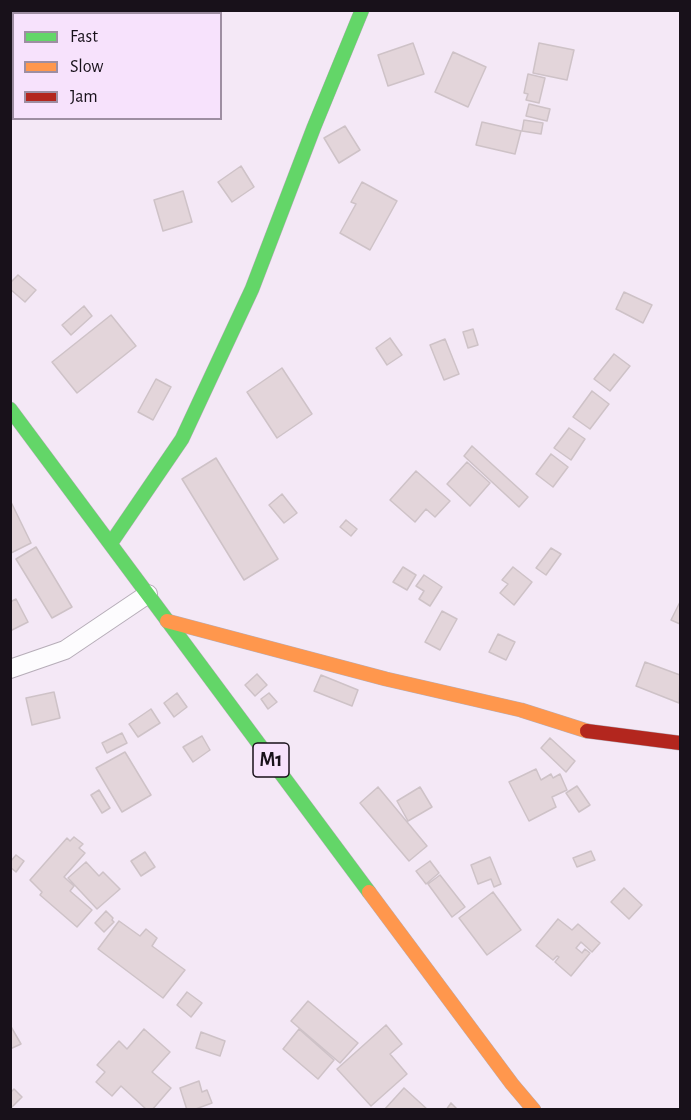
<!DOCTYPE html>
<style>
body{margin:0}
#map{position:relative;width:691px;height:1120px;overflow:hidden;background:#f4e8f6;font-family:"Alegreya Sans",sans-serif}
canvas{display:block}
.frame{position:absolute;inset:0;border:12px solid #18111a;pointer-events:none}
.legend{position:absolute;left:12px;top:12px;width:210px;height:108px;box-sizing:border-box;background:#f7e2fc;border:2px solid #9e8ea2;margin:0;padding:8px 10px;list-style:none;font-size:18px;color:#18111a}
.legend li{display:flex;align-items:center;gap:12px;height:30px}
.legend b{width:30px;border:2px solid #9e8ea2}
</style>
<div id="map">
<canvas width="691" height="1120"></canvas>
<div class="frame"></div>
<ul class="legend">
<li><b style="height:8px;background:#63d668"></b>Fast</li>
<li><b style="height:8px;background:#ff974d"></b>Slow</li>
<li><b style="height:8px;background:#b3261e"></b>Jam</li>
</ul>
</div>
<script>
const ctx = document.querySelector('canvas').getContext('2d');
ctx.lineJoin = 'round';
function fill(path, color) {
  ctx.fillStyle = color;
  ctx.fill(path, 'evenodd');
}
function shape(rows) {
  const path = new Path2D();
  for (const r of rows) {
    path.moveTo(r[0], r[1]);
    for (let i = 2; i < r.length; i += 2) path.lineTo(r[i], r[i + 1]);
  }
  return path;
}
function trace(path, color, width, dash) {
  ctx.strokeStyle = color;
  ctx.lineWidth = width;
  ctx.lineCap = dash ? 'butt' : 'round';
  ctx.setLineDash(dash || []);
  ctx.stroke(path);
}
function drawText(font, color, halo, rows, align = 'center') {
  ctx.font = font + ' "Alegreya Sans",sans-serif';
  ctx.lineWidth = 4.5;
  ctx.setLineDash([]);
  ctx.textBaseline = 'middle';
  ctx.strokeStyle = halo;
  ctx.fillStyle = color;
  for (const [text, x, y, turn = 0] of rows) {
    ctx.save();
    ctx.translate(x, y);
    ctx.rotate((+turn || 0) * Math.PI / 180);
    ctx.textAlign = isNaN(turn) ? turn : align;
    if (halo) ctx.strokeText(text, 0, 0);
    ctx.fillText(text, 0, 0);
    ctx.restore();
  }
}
const building = shape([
 [10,10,28,10,30,14,14,14,14,44,10,46,10,10],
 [413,43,424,74,388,86,378,55,413,43],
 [539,43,574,50,567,80,533,73,539,43],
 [453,52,486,67,468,107,435,92,453,52],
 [528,74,545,78,539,103,526,100,528,94,524,93,528,74],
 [529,104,550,109,547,121,526,116,529,104],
 [524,120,543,123,541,134,522,131,524,120],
 [482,122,521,131,515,154,476,145,482,122],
 [345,126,360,150,339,163,324,138,345,126],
 [241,166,254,187,232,202,218,182,241,166],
 [362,182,397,201,370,250,340,233,356,204,351,202,362,182],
 [183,191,192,222,163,231,154,200,183,191],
 [18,275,36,290,25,302,10,289,10,283,18,275],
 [624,292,652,305,643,323,616,309,624,292],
 [84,306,92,316,71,335,62,325,84,306],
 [111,315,136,346,77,393,52,362,111,315],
 [473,329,478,345,468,348,463,332,473,329],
 [390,338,402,355,387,365,376,348,390,338],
 [445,339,459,374,444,380,430,345,445,339],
 [614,354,630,366,610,391,594,379,614,354],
 [282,368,312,414,277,438,247,392,282,368],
 [156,379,171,387,153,420,138,412,156,379],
 [592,391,609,404,590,429,573,417,592,391],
 [569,428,585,439,571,460,554,448,569,428],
 [472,446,528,497,519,507,464,456,472,446],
 [551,454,568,467,553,487,536,474,551,454],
 [216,458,278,559,244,580,182,479,216,458],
 [467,462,490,483,470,506,447,484,467,462],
 [416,471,450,501,435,517,426,509,415,522,390,500,416,471],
 [282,494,297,513,284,523,269,505,282,494],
 [10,500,31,543,11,553,10,552,10,500],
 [346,520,357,529,351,536,340,527,346,520],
 [36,547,72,607,52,618,16,559,36,547],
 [551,548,561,554,546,575,536,568,551,548],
 [403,567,416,575,407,590,393,582,403,567],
 [513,567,532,582,514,605,500,593,508,584,502,580,513,567],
 [424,575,442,587,430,606,419,599,424,591,416,586,424,575],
 [16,599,28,622,10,631,10,602,16,599],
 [680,602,680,624,671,620,680,602],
 [442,611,457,619,440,650,425,642,442,611],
 [498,634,515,642,506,660,489,652,498,634],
 [645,662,680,675,679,703,636,686,645,662],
 [257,674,267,685,255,696,245,685,257,674],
 [321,675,358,690,352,706,314,691,321,675],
 [54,692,60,718,32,725,26,698,54,692],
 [177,693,187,707,174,717,164,703,177,693],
 [269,693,277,702,268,709,261,699,269,693],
 [151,709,160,723,138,737,129,724,151,709],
 [122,733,127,743,107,753,102,743,122,733],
 [202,736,210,750,193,762,183,747,202,736],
 [550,738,575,761,566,772,541,748,550,738],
 [125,752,151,795,122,812,96,768,125,752],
 [536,769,541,780,551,774,553,778,560,774,567,790,552,797,556,807,529,821,509,782,536,769],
 [577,786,590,805,579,812,566,793,577,786],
 [378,787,427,846,409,861,360,803,378,787],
 [420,787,432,807,408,821,397,801,420,787],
 [99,790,110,808,102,813,91,795,99,790],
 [74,837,83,844,79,848,85,853,64,877,74,886,70,891,92,910,77,927,40,895,42,892,30,880,67,838,70,841,74,837],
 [591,851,595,860,577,867,573,858,591,851],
 [145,852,155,867,141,876,131,861,145,852],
 [16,855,24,861,16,872,10,867,10,862,16,855],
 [490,857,501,884,494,887,491,879,478,884,471,865,490,857],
 [430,861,439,873,426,884,416,871,430,861],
 [86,862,99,876,103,872,120,889,97,909,68,878,86,862],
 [440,875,465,907,452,917,428,884,440,875],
 [624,888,642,905,629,919,611,902,624,888],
 [493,892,521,930,487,955,459,918,493,892],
 [106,911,113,918,112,920,114,922,104,932,95,923,106,911],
 [558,919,572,930,578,924,600,943,592,952,581,942,576,948,582,953,585,949,590,953,571,976,555,962,559,957,557,956,553,960,536,946,558,919],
 [119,921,140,936,146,929,157,938,152,946,185,970,163,998,98,949,119,921],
 [187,992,202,1003,191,1017,177,1005,187,992],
 [308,1001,358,1043,340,1063,291,1021,308,1001],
 [10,1025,21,1044,10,1049,10,1025],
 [386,1025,402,1044,390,1054,407,1074,371,1106,337,1069,386,1025],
 [144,1029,170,1052,152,1072,171,1088,152,1110,147,1110,121,1086,112,1096,96,1082,105,1072,97,1065,119,1041,127,1049,144,1029],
 [299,1029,334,1060,318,1079,283,1049,299,1029],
 [201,1032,225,1041,220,1056,196,1048,201,1032],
 [199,1081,202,1092,207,1090,212,1103,193,1110,187,1110,180,1088,199,1081],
 [404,1088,428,1110,384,1110,404,1088],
 [14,1089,22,1097,10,1109,10,1093,14,1089],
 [451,1103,458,1110,446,1110,451,1103]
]);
fill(building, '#e3d5da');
trace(building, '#cec2c7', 1.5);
const street = shape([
 [10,669,65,650,148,594]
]);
const fast = shape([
 [10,409,369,892],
 [111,543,182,439,252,289,314,127,362,10]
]);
const slow = shape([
 [167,621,386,679,521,710,587,731],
 [369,892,512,1084,534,1110]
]);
const jam = shape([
 [587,731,680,743]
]);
trace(street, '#b6adb8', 20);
trace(fast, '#b6adb8', 15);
trace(slow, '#b6adb8', 15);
trace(jam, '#b6adb8', 15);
trace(street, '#fdfcfe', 18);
trace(fast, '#63d668', 14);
trace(slow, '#ff974d', 14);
trace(jam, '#b3261e', 14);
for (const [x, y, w] of [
 [271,760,36]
]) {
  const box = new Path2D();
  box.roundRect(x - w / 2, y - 17, w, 34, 4.5);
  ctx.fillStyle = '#f7e2fc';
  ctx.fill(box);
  trace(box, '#18111a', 1.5);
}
drawText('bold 20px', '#18111a', null, [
 ["M1",271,760]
]);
</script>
